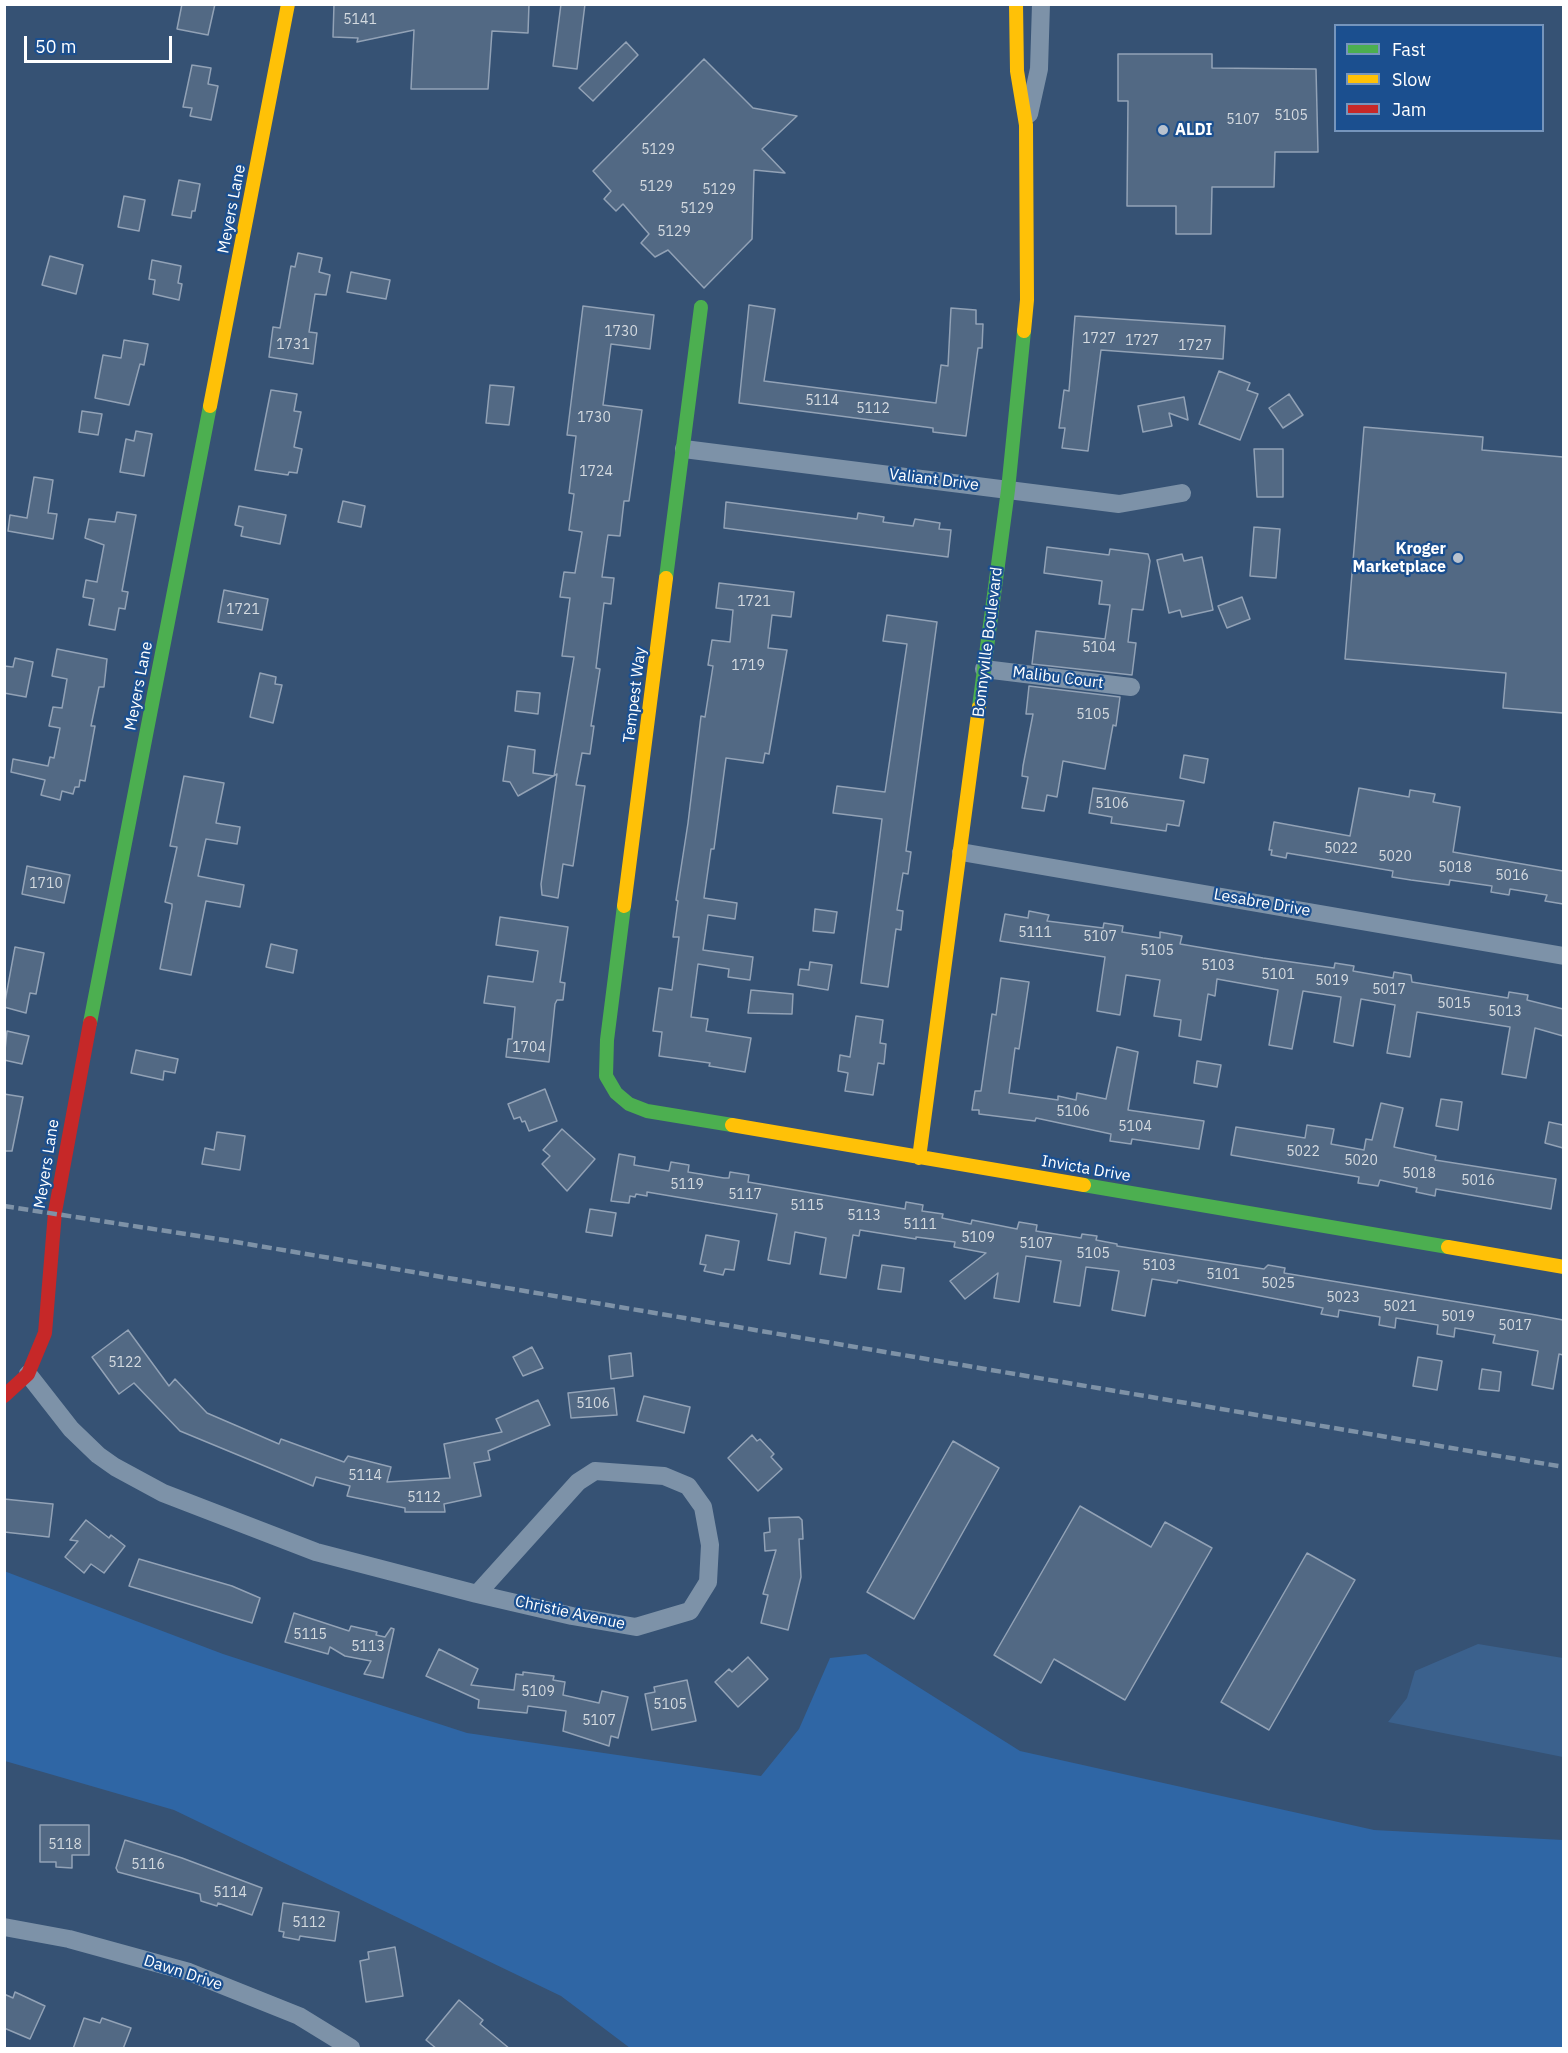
<!DOCTYPE html>
<style>
body{margin:0}
#map{position:relative;width:1568px;height:2053px;overflow:hidden;background:#365274;font-family:"IBM Plex Sans",sans-serif}
canvas{display:block}
.frame{position:absolute;inset:0;border:6px solid #fff;pointer-events:none}
.legend{position:absolute;left:1334px;top:24px;width:210px;height:108px;box-sizing:border-box;background:#1b4f8f;border:2px solid #7695bc;margin:0;padding:8px 10px;list-style:none;font-size:18px;color:#fff}
.legend li{display:flex;align-items:center;gap:12px;height:30px}
.legend b{width:30px;border:2px solid #7695bc}
.scale{position:absolute;left:24px;top:36px;width:148px;height:27px;box-sizing:border-box;border:3px solid #fff;border-top:0;padding-left:8px;font-size:18px;line-height:21px;white-space:nowrap;color:#fff;-webkit-text-stroke:4px #1b4f8f;paint-order:stroke}
</style>
<div id="map">
<canvas width="1568" height="2053"></canvas>
<div class="frame"></div>
<ul class="legend">
<li><b style="height:8px;background:#4caf50"></b>Fast</li>
<li><b style="height:8px;background:#ffc107"></b>Slow</li>
<li><b style="height:8px;background:#c62828"></b>Jam</li>
</ul>
<div class="scale">50 m</div>
</div>
<script>
const ctx = document.querySelector('canvas').getContext('2d');
ctx.lineJoin = 'round';
function fill(path, color) {
  ctx.fillStyle = color;
  ctx.fill(path, 'evenodd');
}
function shape(rows) {
  const path = new Path2D();
  for (const r of rows) {
    path.moveTo(r[0], r[1]);
    for (let i = 2; i < r.length; i += 2) path.lineTo(r[i], r[i + 1]);
  }
  return path;
}
function trace(path, color, width, dash) {
  ctx.strokeStyle = color;
  ctx.lineWidth = width;
  ctx.lineCap = dash ? 'butt' : 'round';
  ctx.setLineDash(dash || []);
  ctx.stroke(path);
}
function drawText(font, color, halo, rows, align = 'center') {
  ctx.font = font + ' "IBM Plex Sans",sans-serif';
  ctx.lineWidth = 4.5;
  ctx.setLineDash([]);
  ctx.textBaseline = 'middle';
  ctx.strokeStyle = halo;
  ctx.fillStyle = color;
  for (const [text, x, y, turn = 0] of rows) {
    ctx.save();
    ctx.translate(x, y);
    ctx.rotate((+turn || 0) * Math.PI / 180);
    ctx.textAlign = isNaN(turn) ? turn : align;
    if (halo) ctx.strokeText(text, 0, 0);
    ctx.fillText(text, 0, 0);
    ctx.restore();
  }
}
fill(shape([
 [4,1571,223,1654,467,1733,761,1776,799,1729,830,1658,866,1654,1020,1751,1374,1830,1563,1840,1563,2048,630,2048,561,1996,174,1810,5,1761]
]), '#2f66a5');
fill(shape([
 [1478,1644,1563,1658,1563,1757,1388,1722,1407,1698,1415,1671]
]), '#3b618d');
const building = shape([
 [182,4,215,4,208,35,177,29,182,4],
 [334,4,529,4,528,33,492,31,488,89,411,89,414,30,357,42,358,38,333,37,334,4],
 [561,4,585,4,577,69,553,66,561,4],
 [626,42,638,55,593,101,579,88,626,42],
 [1118,54,1212,54,1212,68,1316,69,1318,152,1275,152,1274,187,1212,187,1211,234,1176,234,1176,206,1127,206,1128,101,1118,101,1118,54],
 [704,59,753,108,797,116,762,149,785,173,754,170,752,239,704,288,668,250,655,257,641,243,649,234,623,204,616,211,604,199,611,191,593,171,704,59],
 [192,65,211,68,208,84,218,86,211,120,190,116,192,108,183,107,192,65],
 [179,180,200,184,195,211,192,211,191,218,172,215,179,180],
 [124,196,145,200,139,231,118,227,124,196],
 [298,253,322,258,319,272,330,275,326,295,315,294,309,332,317,333,313,364,269,357,273,327,280,328,291,266,295,267,298,253],
 [50,256,83,265,76,294,42,285,50,256],
 [152,260,181,266,178,283,182,284,179,300,153,294,155,280,149,279,152,260],
 [351,272,390,280,386,299,347,292,351,272],
 [749,305,775,309,764,381,936,403,941,365,948,366,951,308,976,310,976,324,983,324,982,348,978,348,966,436,933,432,933,428,739,403,749,305],
 [583,306,654,315,650,349,611,344,603,405,642,410,629,501,624,501,620,536,608,535,607,541,602,577,614,578,611,604,604,603,596,668,600,669,591,726,594,726,590,754,582,753,576,785,585,786,573,866,563,864,558,898,542,895,541,884,557,774,518,796,510,782,503,781,508,746,535,750,533,773,554,776,574,657,562,656,570,598,560,597,564,572,575,573,582,532,569,530,574,494,569,493,576,436,567,435,583,306],
 [1075,316,1225,326,1223,359,1101,350,1088,451,1062,448,1065,428,1059,428,1064,390,1069,391,1075,316],
 [124,340,148,344,144,365,140,364,129,405,95,398,103,355,121,358,124,340],
 [1219,371,1250,383,1247,390,1258,394,1240,440,1199,424,1219,371],
 [490,385,514,387,509,425,486,423,490,385],
 [271,390,297,394,294,411,301,412,294,447,302,449,297,473,289,472,288,475,255,470,271,390],
 [1289,394,1303,415,1283,428,1269,408,1289,394],
 [1184,397,1188,420,1169,413,1172,426,1143,432,1138,406,1184,397],
 [82,411,102,414,98,435,79,432,82,411],
 [1364,427,1483,437,1482,450,1563,457,1563,713,1503,708,1506,673,1345,659,1364,427],
 [136,431,152,434,144,476,120,472,126,439,134,441,136,431],
 [1254,449,1283,449,1283,497,1257,497,1254,449],
 [34,477,53,480,48,513,57,514,53,539,8,531,10,515,27,518,34,477],
 [343,501,365,506,361,527,338,522,343,501],
 [726,502,857,519,858,513,884,517,883,522,913,526,915,519,940,523,939,529,951,530,948,557,724,528,726,502],
 [239,506,286,515,280,544,241,536,243,527,235,525,239,506],
 [117,512,136,515,122,591,128,592,125,609,119,608,115,630,89,625,94,599,83,597,86,580,97,582,104,545,85,538,89,519,115,522,117,512],
 [1254,527,1280,529,1276,578,1250,576,1254,527],
 [1047,547,1109,555,1110,549,1148,554,1150,561,1143,610,1132,609,1128,642,1136,643,1132,675,1032,664,1036,631,1105,639,1110,605,1099,604,1102,581,1044,573,1047,547],
 [1182,554,1184,561,1202,557,1213,610,1182,617,1180,610,1169,613,1157,560,1182,554],
 [719,583,794,592,791,617,772,615,768,648,787,650,769,754,765,753,763,763,726,758,714,849,711,849,704,898,737,903,735,919,708,915,703,950,753,957,750,980,728,977,729,969,698,964,691,1017,708,1019,706,1031,751,1038,745,1072,709,1066,710,1063,659,1056,662,1032,653,1031,659,988,672,990,679,937,673,937,678,901,676,900,688,823,701,716,705,717,713,666,708,665,712,640,730,642,733,610,716,608,719,583],
 [224,590,268,599,262,630,218,622,224,590],
 [1242,597,1250,619,1227,628,1218,606,1242,597],
 [887,615,937,622,906,851,911,852,908,874,903,873,897,910,903,911,901,930,896,929,888,987,861,983,882,819,833,813,837,786,885,792,907,644,883,641,887,615],
 [57,649,107,659,104,687,99,687,91,726,95,726,85,781,80,780,79,787,75,787,73,794,62,791,60,800,41,795,45,780,11,772,13,759,48,766,50,757,54,758,60,728,49,726,53,707,62,708,67,679,52,676,57,649],
 [15,658,33,662,26,697,4,693,4,666,13,667,15,658],
 [260,673,276,677,275,684,282,685,273,723,250,717,260,673],
 [1029,686,1120,697,1116,726,1113,725,1105,769,1063,761,1057,797,1047,795,1044,811,1022,808,1028,777,1022,776,1023,766,1033,714,1026,714,1029,686],
 [517,691,540,693,538,714,515,711,517,691],
 [1184,755,1208,759,1204,783,1180,778,1184,755],
 [184,776,224,783,216,823,240,827,237,844,206,839,198,876,244,885,240,907,206,901,191,975,160,969,172,907,172,904,165,902,177,847,170,846,184,776],
 [1093,788,1184,801,1179,826,1167,824,1166,831,1111,823,1112,817,1089,813,1093,788],
 [1359,788,1409,797,1410,790,1435,794,1433,802,1460,807,1453,852,1563,871,1563,904,1545,901,1547,895,1510,889,1509,895,1491,892,1492,886,1450,880,1449,885,1411,880,1392,877,1393,871,1287,853,1286,858,1271,855,1272,850,1269,850,1274,822,1350,836,1359,788],
 [27,866,70,875,64,903,22,894,27,866],
 [815,909,837,912,834,933,813,931,815,909],
 [1029,911,1049,915,1047,921,1103,928,1104,923,1123,926,1122,932,1160,938,1160,932,1182,936,1180,944,1263,958,1334,968,1335,963,1354,966,1353,971,1393,978,1394,972,1411,975,1412,982,1508,998,1509,992,1528,995,1527,1000,1563,1009,1563,1036,1535,1028,1526,1078,1502,1074,1510,1027,1417,1012,1410,1057,1387,1053,1395,1005,1361,999,1353,1046,1334,1042,1341,997,1303,991,1292,1049,1269,1045,1278,990,1217,979,1215,996,1208,994,1201,1040,1179,1036,1181,1020,1154,1016,1160,980,1126,975,1120,1015,1097,1011,1105,957,1000,941,1005,914,1028,918,1029,911],
 [500,917,568,927,560,982,565,983,563,1000,557,1000,555,1004,549,1062,506,1057,508,1039,512,1039,515,1007,484,1003,488,976,533,982,538,951,496,945,500,917],
 [271,944,297,950,293,973,266,967,271,944],
 [15,947,44,953,36,994,30,993,26,1013,4,1007,15,947],
 [810,962,832,965,828,990,798,985,800,969,809,970,810,962],
 [1001,978,1029,982,1019,1049,1015,1048,1009,1093,1058,1100,1058,1096,1076,1100,1077,1093,1106,1099,1117,1047,1138,1052,1128,1110,1204,1121,1199,1149,1132,1139,1131,1144,1110,1141,1111,1134,1036,1118,1035,1121,979,1114,979,1110,972,1110,975,1091,981,1091,992,1014,996,1015,1001,978],
 [751,990,793,994,792,1014,748,1013,751,990],
 [856,1016,883,1020,880,1043,886,1044,884,1064,878,1063,873,1095,845,1091,848,1073,838,1071,840,1055,850,1057,856,1016],
 [7,1031,29,1036,22,1064,4,1060,7,1031],
 [136,1050,178,1059,175,1073,164,1071,163,1080,131,1073,136,1050],
 [1197,1061,1221,1065,1217,1087,1194,1083,1197,1061],
 [545,1089,557,1121,529,1131,525,1121,522,1122,520,1117,514,1119,508,1104,545,1089],
 [4,1094,23,1097,12,1151,4,1151,4,1094],
 [1441,1099,1462,1102,1458,1130,1436,1126,1441,1099],
 [1381,1103,1403,1108,1394,1147,1436,1156,1435,1160,1556,1179,1551,1209,1436,1189,1435,1196,1416,1192,1417,1188,1380,1180,1378,1186,1358,1183,1359,1177,1231,1155,1236,1127,1305,1138,1307,1125,1334,1129,1331,1144,1364,1150,1366,1139,1372,1140,1381,1103],
 [1549,1122,1563,1125,1563,1148,1545,1143,1549,1122],
 [562,1129,595,1159,567,1191,542,1164,550,1156,543,1150,562,1129],
 [217,1132,245,1136,240,1170,202,1164,205,1148,214,1150,217,1132],
 [619,1154,635,1157,634,1165,669,1171,671,1162,689,1165,688,1172,724,1178,729,1178,730,1172,749,1175,748,1182,905,1209,906,1202,923,1205,922,1211,943,1214,942,1218,971,1224,972,1220,1017,1229,1019,1222,1037,1225,1036,1231,1081,1238,1082,1234,1097,1236,1096,1240,1117,1244,1117,1246,1264,1269,1268,1265,1285,1268,1284,1273,1536,1315,1563,1320,1563,1355,1559,1354,1553,1389,1532,1385,1538,1351,1493,1343,1495,1335,1455,1328,1454,1337,1437,1334,1438,1325,1396,1318,1395,1328,1379,1325,1380,1317,1339,1310,1338,1317,1321,1314,1323,1308,1178,1280,1177,1283,1152,1279,1145,1316,1112,1310,1119,1271,1086,1267,1080,1306,1054,1302,1061,1261,1026,1256,1019,1302,994,1298,998,1273,965,1299,950,1281,986,1253,954,1247,955,1242,916,1237,916,1239,860,1230,859,1236,853,1235,846,1278,820,1274,826,1238,795,1232,790,1264,768,1260,777,1214,647,1192,647,1196,636,1194,635,1197,630,1196,629,1203,611,1201,619,1154],
 [590,1209,616,1213,612,1236,586,1232,590,1209],
 [706,1235,739,1241,734,1270,725,1269,723,1275,704,1271,706,1265,700,1264,706,1235],
 [882,1265,904,1268,901,1292,878,1289,882,1265],
 [128,1330,169,1386,175,1379,207,1413,279,1444,281,1439,344,1462,348,1456,391,1467,387,1482,450,1478,444,1444,502,1432,496,1419,538,1400,550,1425,488,1451,490,1460,474,1463,481,1496,444,1504,445,1512,405,1512,405,1508,347,1496,350,1486,316,1477,313,1486,180,1431,134,1383,119,1394,92,1357,128,1330],
 [532,1347,543,1368,523,1376,513,1357,532,1347],
 [631,1353,633,1376,611,1379,609,1356,631,1353],
 [1418,1357,1442,1361,1437,1390,1413,1386,1418,1357],
 [1482,1369,1501,1372,1499,1391,1479,1389,1482,1369],
 [614,1388,617,1415,571,1418,568,1393,614,1388],
 [644,1396,690,1407,684,1433,637,1421,644,1396],
 [752,1435,757,1441,760,1439,774,1454,771,1457,782,1469,758,1491,728,1458,752,1435],
 [953,1441,999,1468,914,1619,867,1592,953,1441],
 [4,1499,53,1504,49,1537,4,1532,4,1499],
 [1080,1506,1151,1547,1165,1522,1212,1548,1125,1700,1054,1659,1041,1683,994,1655,1080,1506],
 [799,1517,802,1520,803,1539,799,1539,801,1577,788,1630,761,1623,768,1595,763,1594,776,1550,765,1551,764,1533,770,1532,769,1518,799,1517],
 [86,1520,109,1538,111,1535,125,1546,104,1573,91,1564,84,1573,65,1557,78,1541,70,1540,86,1520],
 [1307,1553,1355,1580,1269,1730,1221,1702,1307,1553],
 [139,1559,232,1586,260,1598,252,1623,129,1586,139,1559],
 [294,1613,349,1631,351,1626,377,1632,376,1635,385,1637,391,1628,394,1629,383,1678,364,1674,371,1661,345,1656,330,1647,328,1654,285,1642,294,1613],
 [439,1649,478,1669,471,1685,514,1690,516,1674,523,1675,523,1672,554,1676,553,1680,565,1682,563,1695,599,1703,602,1691,628,1697,618,1738,611,1736,609,1746,563,1731,566,1711,528,1706,527,1713,478,1708,479,1700,426,1676,439,1649],
 [748,1657,768,1679,738,1707,715,1682,729,1669,732,1672,748,1657],
 [687,1680,696,1721,652,1730,645,1694,655,1692,654,1687,687,1680],
 [40,1825,89,1825,89,1855,72,1855,72,1868,56,1867,56,1862,40,1862,40,1825],
 [125,1840,182,1858,262,1888,252,1915,218,1903,217,1906,201,1901,200,1894,118,1872,116,1868,125,1840],
 [283,1903,339,1912,335,1941,300,1936,299,1940,283,1937,284,1932,279,1931,283,1903],
 [395,1947,403,1996,366,2002,360,1961,369,1959,368,1952,395,1947],
 [15,1992,45,2006,30,2039,4,2028,4,1994,13,1998,15,1992],
 [459,2000,483,2020,480,2024,510,2049,437,2049,426,2040,459,2000],
 [84,2018,100,2023,102,2018,131,2028,123,2049,73,2049,84,2018]
]);
fill(building, '#526984');
trace(building, '#92a2b6', 1.5);
trace(shape([
 [1029,114,1039,69,1041,4],
 [684,449,1119,504,1182,493],
 [984,669,1131,687],
 [961,852,1564,956],
 [28,1374,71,1429,98,1455,115,1467,163,1493,316,1552,477,1594,572,1616,636,1627,690,1611,708,1582,710,1545,703,1507,688,1486,664,1476,595,1471,578,1482,477,1594],
 [4,1927,69,1939,189,1972,299,2016,351,2048]
]), '#7d92a8', 18);
trace(shape([
 [666,578,701,307],
 [979,707,1008,490,1024,331],
 [624,906,607,1040,606,1076,616,1093,629,1104,647,1111,732,1125],
 [90,1023,210,406],
 [1084,1185,1448,1247]
]), '#4caf50', 14);
trace(shape([
 [1016,4,1017,71,1026,125,1027,300,1024,331],
 [210,406,288,4],
 [624,906,666,578],
 [732,1125,1084,1185],
 [919,1158,979,707],
 [1448,1247,1564,1267]
]), '#ffc107', 14);
trace(shape([
 [4,1396,28,1374,45,1333,55,1212,90,1023]
]), '#c62828', 14);
trace(shape([
 [4,1206,218,1239,1564,1467]
]), '#7e92a7', 4.5, [10, 4.5]);
for (const [x, y, r, color] of [
 [1163,130,6,"#b9c2ce"],
 [1458,558,6,"#b9c2ce"]
]) {
  const dot = new Path2D();
  dot.arc(x, y, r, 0, 2 * Math.PI);
  ctx.fillStyle = color;
  ctx.fill(dot);
  trace(dot, '#1b4f8f', 2);
}
drawText('14px', '#d4dae0', null, [
 ["5141",360,20],
 ["5105",1291,116],
 ["5107",1243,120],
 ["5129",658,150],
 ["5129",656,187],
 ["5129",719,190],
 ["5129",697,209],
 ["5129",674,232],
 ["1730",621,332],
 ["1727",1099,339],
 ["1727",1142,341],
 ["1731",293,345],
 ["1727",1195,346],
 ["5114",822,401],
 ["5112",873,409],
 ["1730",594,418],
 ["1724",596,472],
 ["1721",754,602],
 ["1721",243,610],
 ["5104",1099,648],
 ["1719",748,666],
 ["5105",1093,715],
 ["5106",1112,804],
 ["5022",1341,849],
 ["5020",1395,857],
 ["5018",1455,868],
 ["5016",1512,876],
 ["1710",46,884],
 ["5111",1035,933],
 ["5107",1100,937],
 ["5105",1157,951],
 ["5103",1218,966],
 ["5101",1278,975],
 ["5019",1332,981],
 ["5017",1389,990],
 ["5015",1454,1004],
 ["5013",1505,1012],
 ["1704",529,1048],
 ["5106",1073,1112],
 ["5104",1135,1127],
 ["5022",1303,1152],
 ["5020",1361,1161],
 ["5018",1419,1174],
 ["5016",1478,1181],
 ["5119",687,1185],
 ["5117",745,1195],
 ["5115",807,1206],
 ["5113",864,1216],
 ["5111",920,1225],
 ["5109",978,1238],
 ["5107",1036,1244],
 ["5105",1093,1254],
 ["5103",1159,1266],
 ["5101",1223,1275],
 ["5025",1278,1284],
 ["5023",1343,1298],
 ["5021",1400,1307],
 ["5019",1458,1317],
 ["5017",1515,1326],
 ["5122",125,1363],
 ["5106",593,1404],
 ["5114",365,1476],
 ["5112",424,1498],
 ["5115",310,1635],
 ["5113",368,1647],
 ["5109",538,1692],
 ["5105",670,1705],
 ["5107",599,1721],
 ["5118",65,1845],
 ["5116",148,1865],
 ["5114",230,1893],
 ["5112",309,1923]
]);
drawText('bold 16px', '#fff', '#1b4f8f', [
 ["ALDI",1175,130],
 ["Kroger",1446,549,"right"],
 ["Marketplace",1446,567,"right"]
], 'left');
drawText('16px', '#fff', '#1b4f8f', [
 ["Meyers Lane",232,209,-79],
 ["Valiant Drive",934,480,7],
 ["Bonnyville Boulevard",988,642,-83],
 ["Malibu Court",1058,678,7],
 ["Meyers Lane",139,686,-79],
 ["Tempest Way",635,695,-83],
 ["Lesabre Drive",1262,903,10],
 ["Meyers Lane",47,1164,-81],
 ["Invicta Drive",1086,1169,10],
 ["Christie Avenue",570,1613,12],
 ["Dawn Drive",183,1973,18]
]);
</script>
